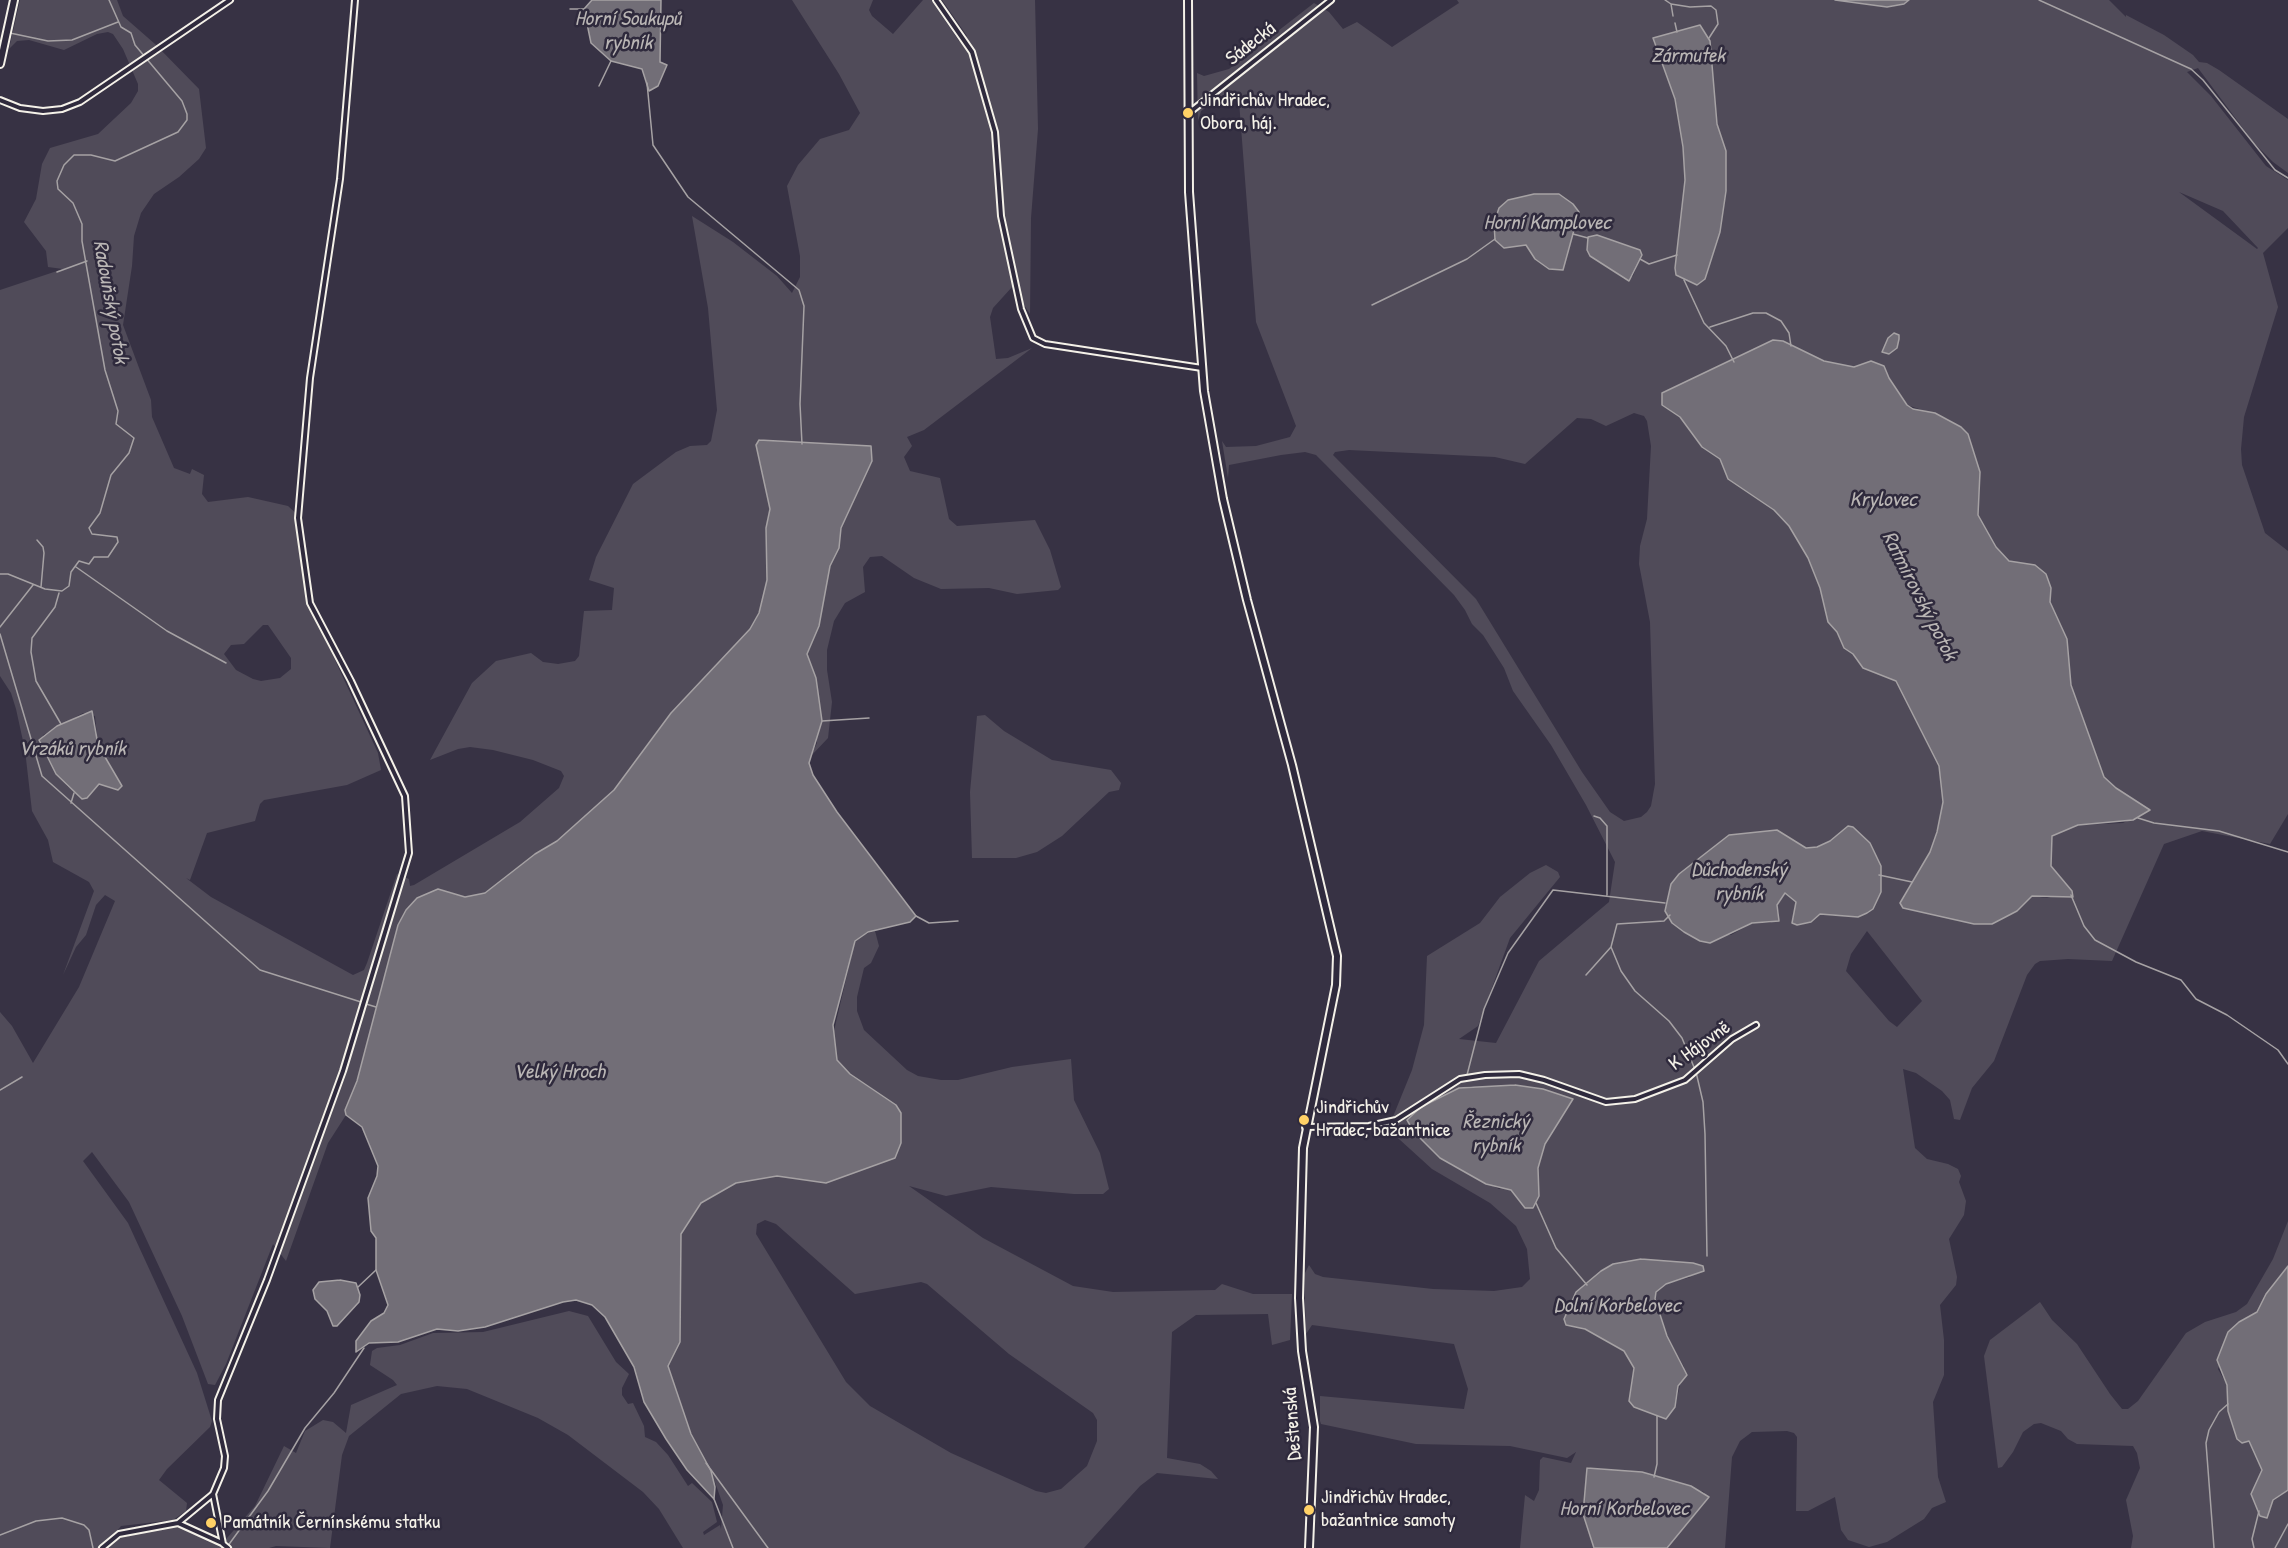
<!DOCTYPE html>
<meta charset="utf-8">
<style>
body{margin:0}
canvas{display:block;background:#373244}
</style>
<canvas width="2288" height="1548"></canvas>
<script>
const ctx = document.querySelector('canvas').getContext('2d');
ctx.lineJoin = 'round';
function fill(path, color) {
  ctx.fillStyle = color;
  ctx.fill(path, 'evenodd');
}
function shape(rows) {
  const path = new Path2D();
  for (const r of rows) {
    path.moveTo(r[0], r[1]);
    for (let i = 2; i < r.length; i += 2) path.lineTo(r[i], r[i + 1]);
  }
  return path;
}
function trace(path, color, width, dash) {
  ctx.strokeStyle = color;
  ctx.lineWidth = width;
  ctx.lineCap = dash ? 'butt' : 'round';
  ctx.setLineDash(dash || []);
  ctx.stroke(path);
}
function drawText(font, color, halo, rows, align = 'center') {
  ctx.font = font + ' "Patrick Hand",sans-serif';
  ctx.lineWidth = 5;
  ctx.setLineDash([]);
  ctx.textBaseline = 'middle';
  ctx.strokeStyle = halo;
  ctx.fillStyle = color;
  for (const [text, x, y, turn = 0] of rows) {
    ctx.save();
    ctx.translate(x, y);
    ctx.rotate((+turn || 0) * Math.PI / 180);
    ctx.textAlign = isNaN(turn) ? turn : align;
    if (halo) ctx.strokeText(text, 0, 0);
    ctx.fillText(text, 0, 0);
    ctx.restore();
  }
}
fill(shape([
 [20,0,117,0,123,16,155,44,199,89,206,148,199,159,179,177,154,194,141,213,134,236,132,266,123,325,151,400,152,417,174,468,190,474,192,469,204,475,202,494,208,502,248,497,288,506,302,519,316,619,378,753,381,770,347,785,264,800,260,804,255,821,207,833,190,880,186,878,211,897,353,975,364,970,367,963,397,874,409,879,410,886,414,885,520,822,559,788,564,776,561,771,533,760,493,750,470,747,458,749,430,760,472,683,496,661,531,653,543,662,558,664,575,661,579,656,584,611,612,610,614,588,589,580,596,557,633,484,676,452,690,446,707,445,711,441,717,410,708,308,692,216,733,242,777,276,792,293,800,277,800,256,787,186,798,165,820,139,849,130,860,113,839,74,792,0,873,0,869,10,872,16,893,34,923,0,931,0,959,41,967,36,942,0,1035,0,1038,129,1031,218,1030,314,1012,287,993,308,990,317,996,359,1008,358,1032,348,924,430,907,437,912,446,904,457,910,471,940,478,949,519,957,526,1035,520,1050,550,1061,587,1058,590,1017,594,989,588,941,589,914,578,882,556,870,557,863,567,865,592,845,603,834,621,827,650,827,670,832,702,828,738,811,756,817,743,816,678,807,655,819,626,830,566,839,548,841,528,872,461,871,446,759,440,756,445,770,509,766,528,767,580,759,613,750,629,671,713,614,790,557,841,535,854,485,893,465,897,438,889,398,925,357,1081,345,1110,346,1115,328,1143,286,1261,273,1244,226,1364,215,1385,208,1384,182,1316,129,1202,92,1152,83,1161,128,1223,197,1373,212,1421,210,1427,167,1469,159,1480,187,1503,186,1511,173,1520,121,1526,103,1548,0,1548,0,1012,12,1026,33,1063,79,987,115,901,105,895,96,905,86,935,76,947,63,975,94,891,89,882,53,862,48,840,32,811,25,750,16,709,11,693,0,676,0,290,63,269,48,267,46,251,24,222,36,199,42,164,50,148,98,134,131,103,138,91,138,84,123,49,113,34,108,32,97,34,64,50,29,40,17,41,9,49],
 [263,625,268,625,291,658,291,669,280,678,261,681,253,679,236,670,224,654,231,645,244,644],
 [83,713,95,716,98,745,113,789,99,784,89,795,68,787,56,774,41,746,43,735],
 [1457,0,1835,0,1887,7,1904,4,1909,0,2109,0,2126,17,2126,15,2164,35,2193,55,2199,62,2207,63,2219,70,2288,119,2288,173,2273,162,2254,143,2198,68,2187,72,2211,96,2266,166,2288,180,2288,228,2263,253,2278,307,2244,417,2241,449,2242,465,2265,533,2288,551,2288,814,2270,844,2202,831,2164,844,2112,961,2068,959,2040,961,2035,964,2027,975,1994,1061,1972,1088,1960,1120,1954,1119,1950,1100,1942,1091,1916,1073,1903,1069,1915,1148,1927,1159,1948,1164,1958,1169,1961,1176,1959,1182,1966,1201,1964,1215,1949,1239,1957,1277,1956,1285,1940,1305,1944,1340,1944,1375,1933,1402,1938,1477,1946,1502,1932,1508,1924,1519,1887,1542,1869,1547,1848,1540,1841,1530,1835,1497,1808,1511,1796,1511,1797,1437,1794,1433,1787,1431,1752,1432,1740,1441,1732,1457,1725,1548,1667,1548,1705,1503,1704,1492,1642,1472,1587,1468,1583,1514,1594,1548,1520,1548,1525,1495,1534,1501,1539,1490,1540,1460,1543,1457,1571,1463,1576,1452,1567,1458,1510,1446,1416,1444,1321,1424,1320,1421,1320,1396,1464,1409,1468,1389,1454,1344,1312,1325,1306,1334,1304,1275,1309,1265,1315,1274,1323,1277,1433,1289,1494,1291,1522,1287,1530,1279,1527,1249,1516,1226,1490,1203,1432,1169,1388,1129,1412,1070,1424,1025,1427,956,1480,923,1500,897,1530,873,1546,865,1558,872,1560,877,1510,938,1478,1026,1459,1039,1496,1043,1539,961,1609,902,1615,862,1586,805,1551,745,1513,691,1504,668,1483,635,1472,624,1465,610,1454,595,1325,464,1316,455,1305,452,1281,455,1229,465,1228,478,1222,441,1226,447,1256,446,1290,437,1296,426,1256,322,1239,101,1234,94,1225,94,1201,111,1198,122,1197,73,1204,76,1229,69,1314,3,1329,12,1343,29,1357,22,1392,47,1459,3],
 [1678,32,1710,41,1717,124,1726,151,1726,191,1720,232,1705,279,1675,268,1685,179,1683,147,1675,99,1653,38],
 [2179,192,2223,211,2258,248,2257,249],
 [1597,235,1633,247,1640,258,1633,276,1624,279,1606,265],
 [1773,340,1783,341,1824,361,1854,367,1871,361,1884,366,1889,378,1907,405,1946,418,1961,427,1968,433,1980,472,1978,515,1996,547,2009,561,2035,565,2046,574,2051,588,2050,602,2067,639,2071,684,2104,777,2116,788,2149,810,2123,823,2078,825,2052,836,2051,866,2072,891,2047,898,2032,896,2017,911,1991,924,1974,924,1903,908,1900,902,1930,852,1937,832,1943,802,1939,766,1896,681,1863,668,1853,654,1844,648,1837,632,1828,622,1820,588,1808,558,1789,526,1774,510,1728,479,1720,459,1702,447,1680,416,1733,360],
 [1634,413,1644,416,1647,421,1651,446,1647,519,1640,546,1639,564,1650,622,1655,784,1651,806,1647,812,1641,817,1624,821,1610,812,1582,772,1476,599,1333,455,1335,452,1349,450,1495,457,1525,464,1577,418,1591,419,1606,426],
 [1848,826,1853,827,1881,866,1881,882,1858,917,1819,914,1811,922,1792,922,1796,902,1785,893,1777,905,1779,915,1770,923,1752,923,1731,935,1672,923,1665,911,1671,884,1709,851,1785,835,1806,848,1817,847,1830,841],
 [1867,931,1922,1001,1897,1027,1889,1021,1846,971,1851,954],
 [1471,1086,1565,1112,1545,1144,1538,1168,1539,1196,1533,1208,1525,1208,1511,1190,1506,1187,1499,1189,1451,1165,1414,1132,1411,1115,1434,1100,1459,1088],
 [1601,1271,1691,1277,1666,1284,1656,1292,1655,1299,1667,1336,1684,1367,1675,1407,1666,1419,1630,1393,1634,1368,1624,1351,1585,1329,1576,1292],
 [985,715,1004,731,1052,760,1111,770,1121,783,1119,790,1109,792,1062,836,1037,852,1016,858,972,858,970,792,977,716],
 [875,931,879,946,871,963,864,968,857,997,857,1011,864,1030,907,1070,918,1076,941,1080,958,1080,1012,1067,1071,1059,1074,1100,1100,1153,1109,1189,1103,1194,1074,1194,991,1187,946,1196,909,1186,983,1238,1073,1286,1113,1292,1215,1290,1222,1284,1253,1294,1292,1294,1290,1340,1272,1345,1268,1314,1196,1315,1172,1332,1167,1458,1200,1464,1211,1471,1218,1479,1157,1473,1140,1486,1084,1548,683,1548,659,1509,643,1492,568,1435,538,1418,467,1389,437,1386,401,1394,349,1436,342,1455,330,1548,276,1546,269,1548,109,1548,115,1539,128,1534,175,1526,198,1534,220,1546,255,1506,284,1446,296,1453,305,1431,323,1420,333,1422,346,1433,351,1405,397,1385,393,1380,370,1365,372,1351,377,1348,400,1345,433,1333,483,1332,569,1311,588,1316,616,1362,629,1374,622,1388,622,1395,628,1404,633,1403,644,1426,645,1437,656,1442,668,1455,688,1486,692,1483,712,1502,717,1522,703,1532,704,1535,720,1525,721,1529,723,1505,711,1471,691,1434,668,1366,680,1342,681,1234,701,1203,736,1183,777,1176,826,1183,864,1169,896,1105,850,1074,837,1060,833,1035,855,941,862,935],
 [765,1220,776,1224,855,1294,921,1282,927,1284,1009,1354,1093,1413,1097,1420,1097,1441,1087,1466,1061,1489,1046,1493,1036,1491,951,1453,870,1406,846,1382,756,1234,757,1224],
 [2288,1221,2288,1266,2266,1294,2257,1312,2239,1322,2218,1369,2227,1385,2228,1411,2249,1440,2262,1470,2251,1494,2267,1518,2273,1500,2288,1490,2288,1548,2131,1548,2133,1536,2126,1500,2140,1468,2137,1453,2133,1446,2077,1444,2068,1439,2061,1431,2041,1423,2034,1424,2023,1432,2013,1452,2002,1467,1998,1468,1984,1356,1990,1340,2040,1302,2052,1320,2077,1344,2110,1394,2122,1409,2128,1409,2138,1401,2186,1333,2205,1322,2236,1312,2247,1304,2273,1259]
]), '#504b59');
const water = shape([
 [592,0,661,0,660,62,667,65,658,86,649,91,642,69,611,61,591,43,584,9,592,0],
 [1835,0,1909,0,1904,4,1887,7,1835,0],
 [1700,25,1710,41,1717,124,1726,151,1726,191,1720,232,1705,279,1697,285,1676,275,1675,268,1685,180,1683,147,1675,99,1653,38,1700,25],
 [1534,194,1559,194,1573,204,1579,212,1563,270,1549,269,1535,259,1526,245,1504,248,1495,240,1494,223,1499,208,1508,200,1534,194],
 [1597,235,1640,250,1642,255,1629,281,1590,256,1587,250,1588,237,1597,235],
 [1894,333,1899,335,1899,339,1897,348,1889,354,1882,352,1888,338,1894,333],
 [1773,340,1783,341,1824,361,1854,367,1871,361,1884,366,1889,378,1907,405,1913,409,1935,413,1961,427,1968,434,1980,472,1978,515,1996,547,2009,561,2035,565,2046,574,2051,588,2050,602,2067,639,2071,685,2104,777,2116,788,2150,810,2133,820,2078,825,2052,836,2051,866,2072,891,2073,897,2032,896,2017,911,1992,924,1974,924,1903,908,1900,903,1930,852,1937,832,1943,802,1939,766,1896,681,1863,668,1853,654,1844,648,1837,632,1828,622,1820,588,1808,558,1789,526,1774,510,1728,479,1720,459,1702,447,1680,417,1662,405,1662,393,1773,340],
 [759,440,871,446,872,461,841,528,839,548,830,566,819,626,807,654,816,678,822,721,809,763,813,775,837,812,916,916,910,922,868,932,855,941,833,1025,837,1060,850,1074,896,1105,901,1113,901,1143,895,1158,826,1183,777,1176,736,1183,701,1203,681,1234,680,1342,668,1366,691,1434,711,1471,715,1487,714,1499,687,1470,666,1439,644,1402,634,1367,605,1317,592,1305,576,1300,563,1302,485,1327,458,1331,437,1329,398,1342,369,1343,356,1352,356,1341,371,1321,384,1313,388,1305,376,1270,376,1238,371,1231,368,1198,377,1176,378,1166,362,1127,346,1115,345,1110,357,1081,398,925,406,910,417,898,438,889,465,897,485,893,535,854,557,841,614,790,671,713,750,629,759,613,767,580,766,528,770,509,756,445,759,440],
 [92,711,98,745,122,786,118,790,99,784,87,798,82,799,56,774,39,740,57,726,92,711],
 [1848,826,1853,827,1870,843,1881,866,1881,892,1873,909,1867,913,1858,917,1820,914,1811,922,1797,925,1792,923,1796,902,1785,893,1777,905,1779,921,1752,923,1710,943,1700,941,1684,932,1672,923,1665,911,1671,884,1679,874,1729,835,1777,830,1806,848,1817,847,1830,841,1848,826],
 [1515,1085,1543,1089,1573,1099,1545,1144,1538,1168,1539,1196,1533,1208,1525,1208,1511,1190,1486,1184,1440,1158,1414,1132,1407,1120,1421,1107,1459,1088,1515,1085],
 [1641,1259,1693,1263,1703,1266,1704,1271,1666,1284,1656,1292,1655,1299,1667,1336,1687,1375,1678,1386,1675,1407,1666,1419,1634,1407,1629,1401,1634,1368,1624,1351,1585,1329,1566,1325,1564,1319,1576,1292,1601,1271,1613,1264,1641,1259],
 [2288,1266,2288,1490,2273,1500,2267,1518,2260,1516,2251,1494,2262,1470,2249,1441,2242,1443,2237,1439,2228,1411,2227,1385,2217,1360,2228,1332,2239,1322,2257,1312,2266,1294,2288,1266],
 [340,1280,356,1283,360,1295,359,1302,337,1326,333,1326,327,1311,315,1299,313,1290,319,1282,340,1280],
 [1587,1468,1642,1472,1691,1486,1709,1497,1667,1548,1594,1548,1583,1514,1587,1468]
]);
fill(water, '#726e77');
trace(water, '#a6a2a4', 1.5);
trace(shape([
 [1665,0,1671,4,1673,16],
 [2039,0,2191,69,2203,80,2275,170,2288,178],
 [1671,4,1690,7,1711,6,1716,10,1718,24,1709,38],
 [570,9,584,9],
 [1675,23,1677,32],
 [10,33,48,41,72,40,118,22],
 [647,83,653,145,688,197,799,290,804,306,800,404,802,444],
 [599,86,611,61],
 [1573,234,1588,238],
 [1640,259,1649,264,1677,255],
 [57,272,87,261],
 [1684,280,1704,323,1726,346,1734,362],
 [1372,305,1467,259,1495,239],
 [1710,327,1753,313,1766,313,1781,321,1789,333,1791,346],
 [37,540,43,547,44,553,41,587],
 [76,567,167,631,226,663],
 [0,574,8,574,45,589,62,591,69,586,71,572,79,561,89,564,94,557,108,557,118,542,117,537,92,534,89,528,100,513,111,475,129,453,134,438,116,424,118,411,105,370,82,241,82,224,73,203,58,189,57,181,64,165,74,155,91,155,115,161,178,132,187,120,187,114,182,101,135,45,131,33,121,27,109,0],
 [59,593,55,607,32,638,31,652,36,681,61,724],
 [0,627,33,585],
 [0,634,42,776,260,970,361,1002],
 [822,721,869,718],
 [71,803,74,793],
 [1594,816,1600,818,1607,826,1607,895],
 [2138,818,2154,823,2219,831,2288,852],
 [1879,875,1912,882],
 [2071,895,2084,926,2095,940,2136,962,2181,980,2196,999,2227,1015,2278,1050,2288,1064],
 [1670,915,1664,921,1617,924,1611,947,1621,971,1635,991,1669,1021,1682,1038,1696,1072,1703,1102,1705,1134,1707,1256],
 [916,916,929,923,958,921],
 [1586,975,1611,947],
 [366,1004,376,1007],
 [1467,1075,1484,1009,1508,953,1553,890,1665,903],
 [0,1090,22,1077],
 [1536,1203,1556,1248,1587,1285],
 [358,1287,376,1270],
 [706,1463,768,1548],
 [1654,1477,1657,1464,1657,1416],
 [714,1499,733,1548],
 [0,1535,36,1521,62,1518,84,1525,89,1530,93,1548],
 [227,1547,268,1491,305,1428,334,1393,364,1348],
 [2214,1548,2206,1443,2209,1430,2219,1412,2228,1404],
 [2254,1548,2252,1539,2259,1511],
 [2275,1548,2288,1524]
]), '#a6a2a4', 1.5);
const street = shape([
 [936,0,972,52,995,132,1001,216,1021,309,1033,338,1045,344,1202,368],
 [0,100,20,108,43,111,62,109,80,102,230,0],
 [1190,112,1331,0],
 [1305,1127,1369,1126,1396,1120,1460,1079,1485,1075,1519,1074,1544,1080,1606,1102,1635,1099,1685,1080,1732,1039,1756,1025],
 [213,1494,223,1544,228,1548],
 [178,1523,222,1543],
 [102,1548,119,1534,178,1523,213,1494,224,1468,225,1456,217,1419,218,1400,267,1280,343,1071,409,853,405,796,351,681,310,603,298,518,310,378,340,179,355,0]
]);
const secondary = shape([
 [1188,0,1189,192,1204,391,1223,499,1247,600,1292,765,1337,956,1336,985,1303,1148,1299,1298,1302,1351,1314,1427,1309,1548],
 [0,64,14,0]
]);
trace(street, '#f4f1e8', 8);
trace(secondary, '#f4f1e8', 10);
trace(street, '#2f2a3d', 4);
trace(secondary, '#2f2a3d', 6);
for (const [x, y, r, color] of [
 [1188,113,6,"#ffd166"],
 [1304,1120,6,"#ffd166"],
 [1309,1510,6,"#ffd166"],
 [211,1523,6,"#ffd166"]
]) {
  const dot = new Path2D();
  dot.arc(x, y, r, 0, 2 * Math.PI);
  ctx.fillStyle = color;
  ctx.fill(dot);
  trace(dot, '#2f2a3d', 2);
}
drawText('20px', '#f4f1e8', '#2f2a3d', [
 ["Sádecká",1251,44,-38],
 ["K Hájovně",1700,1046,-36],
 ["Deštenská",1293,1424,-94]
]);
drawText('20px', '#f4f1e8', '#2f2a3d', [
 ["Jindřichův Hradec,",1200,101],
 ["Obora, háj.",1200,124],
 ["Jindřichův",1316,1108],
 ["Hradec, bažantnice",1316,1131],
 ["Jindřichův Hradec,",1321,1498],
 ["bažantnice samoty",1321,1521],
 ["Památník Černínskému statku",223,1523]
], 'left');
drawText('italic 21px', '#bab6b5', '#2f2a3d', [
 ["Horní Soukupů",628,19],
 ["rybník",628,43],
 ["Zármutek",1688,56],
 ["Horní Kamplovec",1547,223],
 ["Radouňský potok",110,302,80],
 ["Krylovec",1883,500],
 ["Ratmírovský potok",1919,596,63],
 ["Vrzáků rybník",72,749],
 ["Důchodenský",1739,870],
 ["rybník",1739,894],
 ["Velký Hroch",559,1072],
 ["Řeznický",1496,1122],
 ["rybník",1496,1146],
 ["Dolní Korbelovec",1617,1306],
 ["Horní Korbelovec",1624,1509]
]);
</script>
